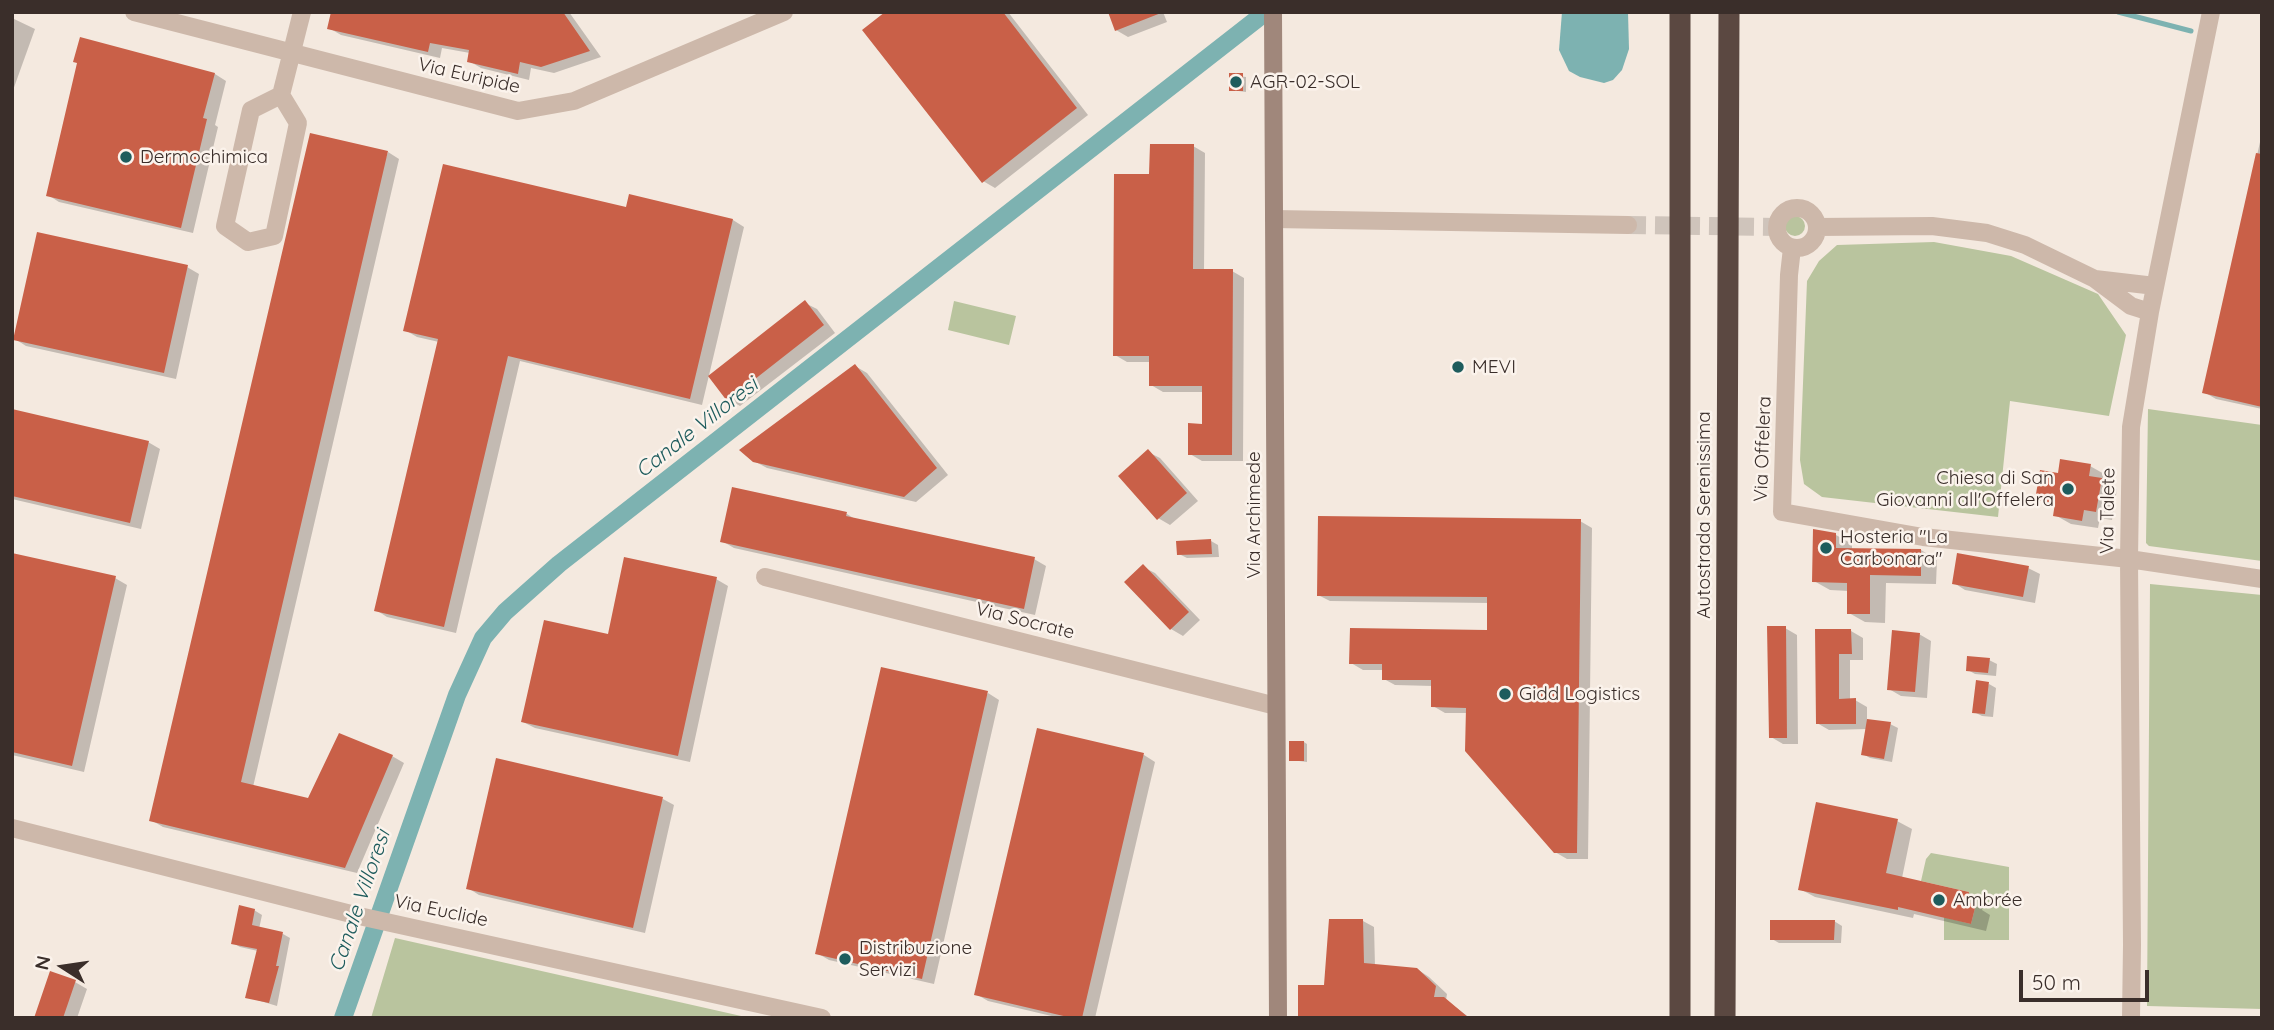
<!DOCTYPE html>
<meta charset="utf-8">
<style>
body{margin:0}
#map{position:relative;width:2274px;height:1030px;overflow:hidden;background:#f4e9df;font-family:Quicksand,sans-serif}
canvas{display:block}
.frame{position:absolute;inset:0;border:14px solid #3a2e2a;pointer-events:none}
.north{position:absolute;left:28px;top:932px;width:70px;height:70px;-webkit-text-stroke:5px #fbf3ec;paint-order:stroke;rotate:282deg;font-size:19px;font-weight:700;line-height:28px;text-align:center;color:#3a2e2a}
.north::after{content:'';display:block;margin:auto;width:24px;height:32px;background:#3a2e2a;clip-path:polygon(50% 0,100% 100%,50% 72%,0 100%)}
.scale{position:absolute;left:2019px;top:970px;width:130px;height:32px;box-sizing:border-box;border:4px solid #3a2e2a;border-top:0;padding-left:9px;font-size:21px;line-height:24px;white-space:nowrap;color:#3a2e2a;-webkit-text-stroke:5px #fbf3ec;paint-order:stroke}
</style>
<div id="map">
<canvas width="2274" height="1030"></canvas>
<div class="frame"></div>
<div class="north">N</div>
<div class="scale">50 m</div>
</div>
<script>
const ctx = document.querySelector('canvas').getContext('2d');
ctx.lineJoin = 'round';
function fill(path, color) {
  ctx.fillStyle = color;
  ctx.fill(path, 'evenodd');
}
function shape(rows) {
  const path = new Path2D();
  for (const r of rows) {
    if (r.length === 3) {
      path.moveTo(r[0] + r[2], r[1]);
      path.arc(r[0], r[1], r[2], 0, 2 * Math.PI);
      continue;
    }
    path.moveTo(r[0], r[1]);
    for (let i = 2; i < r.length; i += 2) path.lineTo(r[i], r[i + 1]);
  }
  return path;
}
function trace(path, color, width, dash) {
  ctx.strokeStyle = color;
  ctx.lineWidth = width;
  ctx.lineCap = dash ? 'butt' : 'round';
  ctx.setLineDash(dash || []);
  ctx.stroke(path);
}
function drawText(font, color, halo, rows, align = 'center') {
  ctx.font = font + ' Quicksand,sans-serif';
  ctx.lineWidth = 5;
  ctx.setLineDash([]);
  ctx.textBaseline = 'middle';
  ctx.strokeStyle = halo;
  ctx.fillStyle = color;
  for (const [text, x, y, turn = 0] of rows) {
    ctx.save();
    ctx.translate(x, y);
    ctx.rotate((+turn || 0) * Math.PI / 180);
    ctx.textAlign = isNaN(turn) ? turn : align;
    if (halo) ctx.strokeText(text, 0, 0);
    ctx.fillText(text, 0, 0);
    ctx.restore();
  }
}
fill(shape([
 [1795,226,10],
 [1934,242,2011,256,2098,294,2126,335,2109,416,2010,401,1998,517,1822,497,1804,484,1800,460,1807,281,1819,261,1837,245],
 [954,301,1016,316,1009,345,948,330],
 [2148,409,2262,425,2262,561,2149,546,2146,543],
 [2150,584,2262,595,2262,1009,2147,1006],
 [1931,853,2009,867,2009,940,1944,940,1944,917,1971,924,1976,904,1967,902,1969,892,1921,881,1926,859],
 [395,938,750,1018,371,1018]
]), '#b9c49e');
fill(shape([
 [1562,12,1628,12,1629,49,1622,70,1613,80,1604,83,1580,77,1569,71,1559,50]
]), '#7db2b1');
fill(shape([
 [333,12,569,12,601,57,554,73,531,68,529,80,481,68,469,61,470,53,442,48,440,58,341,35,329,28],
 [888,12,1008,12,1088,115,995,188,983,181],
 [1109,12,1163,12,1167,22,1128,37,1116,30],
 [12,18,35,29,12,93],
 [81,39,215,74,226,81,215,125,218,127,193,233,59,202,48,195,79,63],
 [1231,75,1246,77,1246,92,1231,90],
 [2260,142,2262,143,2262,409,2216,399,2204,392],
 [1193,146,1205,153,1204,271,1232,271,1244,278,1243,461,1202,461,1190,454,1204,425,1204,392,1163,392,1151,385,1151,362,1127,362,1115,355,1151,176],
 [388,152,399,159,253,787,309,800,392,756,404,763,357,873,163,827,151,820],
 [628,209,733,220,744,227,702,405,520,361,456,633,387,617,376,610,439,342,417,337,405,330],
 [187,267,199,274,176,379,26,346,15,339],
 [805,303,817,309,835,333,740,406,728,399],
 [855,366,867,373,948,475,916,502,767,468,754,461],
 [12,411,148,442,160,449,141,529,12,499],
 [1148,452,1160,458,1198,501,1170,525,1158,518],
 [2090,466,2106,475,2105,482,2117,489,2112,520,2100,518,2098,528,2071,524,2055,515,2056,508,2037,499,2059,475],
 [733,490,847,514,858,521,1034,559,1046,566,1035,615,734,548,722,541],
 [1580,521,1592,528,1588,859,1567,859,1555,852,1467,713,1445,713,1433,706,1433,686,1395,685,1384,679,1384,670,1363,670,1351,663,1489,632,1489,603,1330,601,1318,595],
 [1836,535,1852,544,1852,550,1921,550,1937,560,1936,584,1886,583,1885,623,1865,622,1849,613,1849,591,1830,590,1814,581],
 [1211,541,1218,545,1219,557,1187,558,1179,554],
 [12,555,115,578,127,585,84,772,12,755],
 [1143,567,1155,573,1200,620,1183,636,1171,629,1127,582],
 [2028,568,2040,574,2035,603,1965,590,1954,583],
 [716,579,728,586,690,762,535,728,523,722],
 [1785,628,1797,635,1798,744,1783,744,1771,737],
 [1817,631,1851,631,1863,638,1863,660,1850,660,1850,700,1855,700,1867,707,1867,720,1890,724,1898,728,1892,762,1870,758,1863,754,1867,729,1829,730,1817,723],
 [1919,634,1931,641,1927,698,1901,696,1889,689],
 [1989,660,1997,664,1996,676,1975,674,1968,670],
 [1989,684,1996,688,1993,717,1982,716,1974,712],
 [988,693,999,700,934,984,829,960,817,953],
 [1038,730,1144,755,1155,762,1095,1018,1060,1018,988,1001,976,994],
 [1304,742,1307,744,1307,762,1291,760],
 [663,799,674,805,645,933,479,895,468,888],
 [1897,821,1912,829,1902,878,1968,893,1983,902,1982,910,1990,915,1986,931,1914,914,1913,918,1815,897,1800,889],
 [1966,895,1970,895,1966,911],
 [254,910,262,915,259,929,283,934,290,938,277,1006,247,997,258,951,240,947,233,943],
 [1363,921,1374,927,1375,966,1417,969,1429,977,1447,994,1446,1000,1470,1018,1299,1018,1325,986],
 [1834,921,1842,926,1841,943,1779,943,1772,939],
 [75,982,87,989,77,1018,36,1018]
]), '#0003');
trace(shape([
 [2118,12,2191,31]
]), '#7db2b1', 5);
trace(shape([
 [343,1018,457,695,483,638,505,612,559,564,1266,12]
]), '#7db2b1', 18);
fill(shape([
 [331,12,563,12,590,51,541,67,520,62,518,74,467,62,469,50,430,43,428,52,327,29],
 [885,12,1003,12,1077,108,982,183,862,30],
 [1108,12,1161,12,1161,13,1115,31],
 [80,37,215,73,203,118,207,119,181,228,46,196,77,63,73,62],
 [1229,73,1243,73,1243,91,1229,91],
 [310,133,388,151,241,782,308,798,339,733,393,755,345,868,149,821],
 [1150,144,1194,144,1193,269,1233,269,1232,455,1188,455,1188,423,1202,424,1202,386,1149,386,1149,356,1113,356,1114,174,1149,174],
 [2256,153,2262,154,2262,407,2202,393],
 [443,164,626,207,629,194,733,219,690,399,508,356,444,627,374,611,438,339,403,331],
 [37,232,188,265,164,373,13,340],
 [805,300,824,325,727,401,708,376],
 [855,364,937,468,904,497,753,462,739,450],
 [12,409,149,441,130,523,12,496],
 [1148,449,1187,493,1157,520,1118,476],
 [2060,459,2091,464,2089,476,2102,478,2096,512,2084,510,2082,521,2053,516,2055,503,2035,500,2040,470,2058,473],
 [732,487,847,512,846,516,1035,557,1024,609,720,542],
 [1318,516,1581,519,1577,853,1554,853,1465,751,1466,708,1431,707,1431,680,1382,680,1382,664,1349,664,1350,628,1487,630,1487,597,1317,596],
 [1813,529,1836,533,1836,548,1921,549,1921,576,1870,575,1870,614,1847,614,1847,583,1812,582],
 [1211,539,1212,554,1177,555,1176,541],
 [12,553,116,576,72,766,12,752],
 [1957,553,2029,566,2023,597,1952,584],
 [624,557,717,577,678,756,521,722,544,620,608,634],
 [1143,564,1189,612,1170,630,1124,582],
 [1767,626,1786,626,1787,738,1769,738],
 [1815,629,1851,629,1852,654,1839,654,1839,699,1856,698,1856,724,1816,724],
 [1892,630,1920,633,1915,692,1887,690],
 [1967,656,1990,658,1988,673,1966,671],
 [881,667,988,691,922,979,815,954],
 [1976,680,1989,682,1985,714,1972,713],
 [1867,719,1891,722,1884,759,1861,755],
 [1037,728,1144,753,1082,1018,1072,1018,974,995],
 [1289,741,1304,741,1304,761,1289,761],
 [496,758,663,797,633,928,466,889],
 [1816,802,1898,819,1886,873,1969,892,1967,902,1976,904,1971,924,1898,907,1898,910,1798,890],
 [239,905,255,909,252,925,283,932,276,966,279,966,269,1003,245,998,257,949,231,944],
 [1329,919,1363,919,1364,963,1417,968,1436,986,1434,997,1444,997,1469,1018,1298,1018,1298,985,1324,985],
 [1770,920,1835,920,1834,940,1770,940],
 [50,971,76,980,63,1018,34,1018]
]), '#c96048');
trace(shape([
 [1628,225,1776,227]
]), '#cfc4bb', 18, [18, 9]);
trace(shape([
 [134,12,518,111,574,101,784,12],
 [281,95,298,123,274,236,248,242,225,226,251,110,281,95,302,12],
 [1797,228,20],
 [1274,219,1628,225],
 [1817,227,1932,226,1987,233,2025,245,2095,279],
 [1792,248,1789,275,1782,512,1923,537,2129,559,2262,579],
 [2150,312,2131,306,2095,279,2155,286],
 [765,577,1276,706],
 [12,828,359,916,822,1018],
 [2131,1018,2132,945,2129,559,2131,427,2150,312,2211,12]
]), '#cdb8aa', 18);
trace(shape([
 [1273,12,1278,1018]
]), '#a0877b', 18);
trace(shape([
 [1680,1018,1680,12],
 [1725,1018,1729,12]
]), '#5b4841', 21);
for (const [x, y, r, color] of [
 [1236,82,7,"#1e5c5d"],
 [126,157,7,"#1e5c5d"],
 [1458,367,7,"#1e5c5d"],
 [2068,489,7,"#1e5c5d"],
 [1826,548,7,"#1e5c5d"],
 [1505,694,7,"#1e5c5d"],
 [1939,900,7,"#1e5c5d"],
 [845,959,7,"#1e5c5d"]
]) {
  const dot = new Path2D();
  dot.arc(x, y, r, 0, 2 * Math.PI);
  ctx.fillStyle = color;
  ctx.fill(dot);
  trace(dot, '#fbf3ec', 2.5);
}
drawText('19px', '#3a2e2a', '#fbf3ec', [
 ["Via Euripide",469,76,13],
 ["Via Offelera",1763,449,-88],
 ["Via Talete",2108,511,-89],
 ["Via Archimede",1254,515,-90],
 ["Autostrada Serenissima",1704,515,-90],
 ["Via Socrate",1025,621,14],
 ["Via Euclide",441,911,12]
]);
drawText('19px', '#3a2e2a', '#fbf3ec', [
 ["AGR-02-SOL",1250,82],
 ["Dermochimica",140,157],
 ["MEVI",1472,367],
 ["Chiesa di San",2054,478,"right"],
 ["Giovanni all'Offelera",2054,500,"right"],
 ["Hosteria \"La",1840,537],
 ["Carbonara\"",1840,559],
 ["Gidd Logistics",1519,694],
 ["Ambrée",1953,900],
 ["Distribuzione",859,948],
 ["Servizi",859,970]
], 'left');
drawText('italic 21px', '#1e5c5d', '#fbf3ec', [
 ["Canale Villoresi",697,428,-38],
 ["Canale Villoresi",360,901,-71]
]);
</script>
